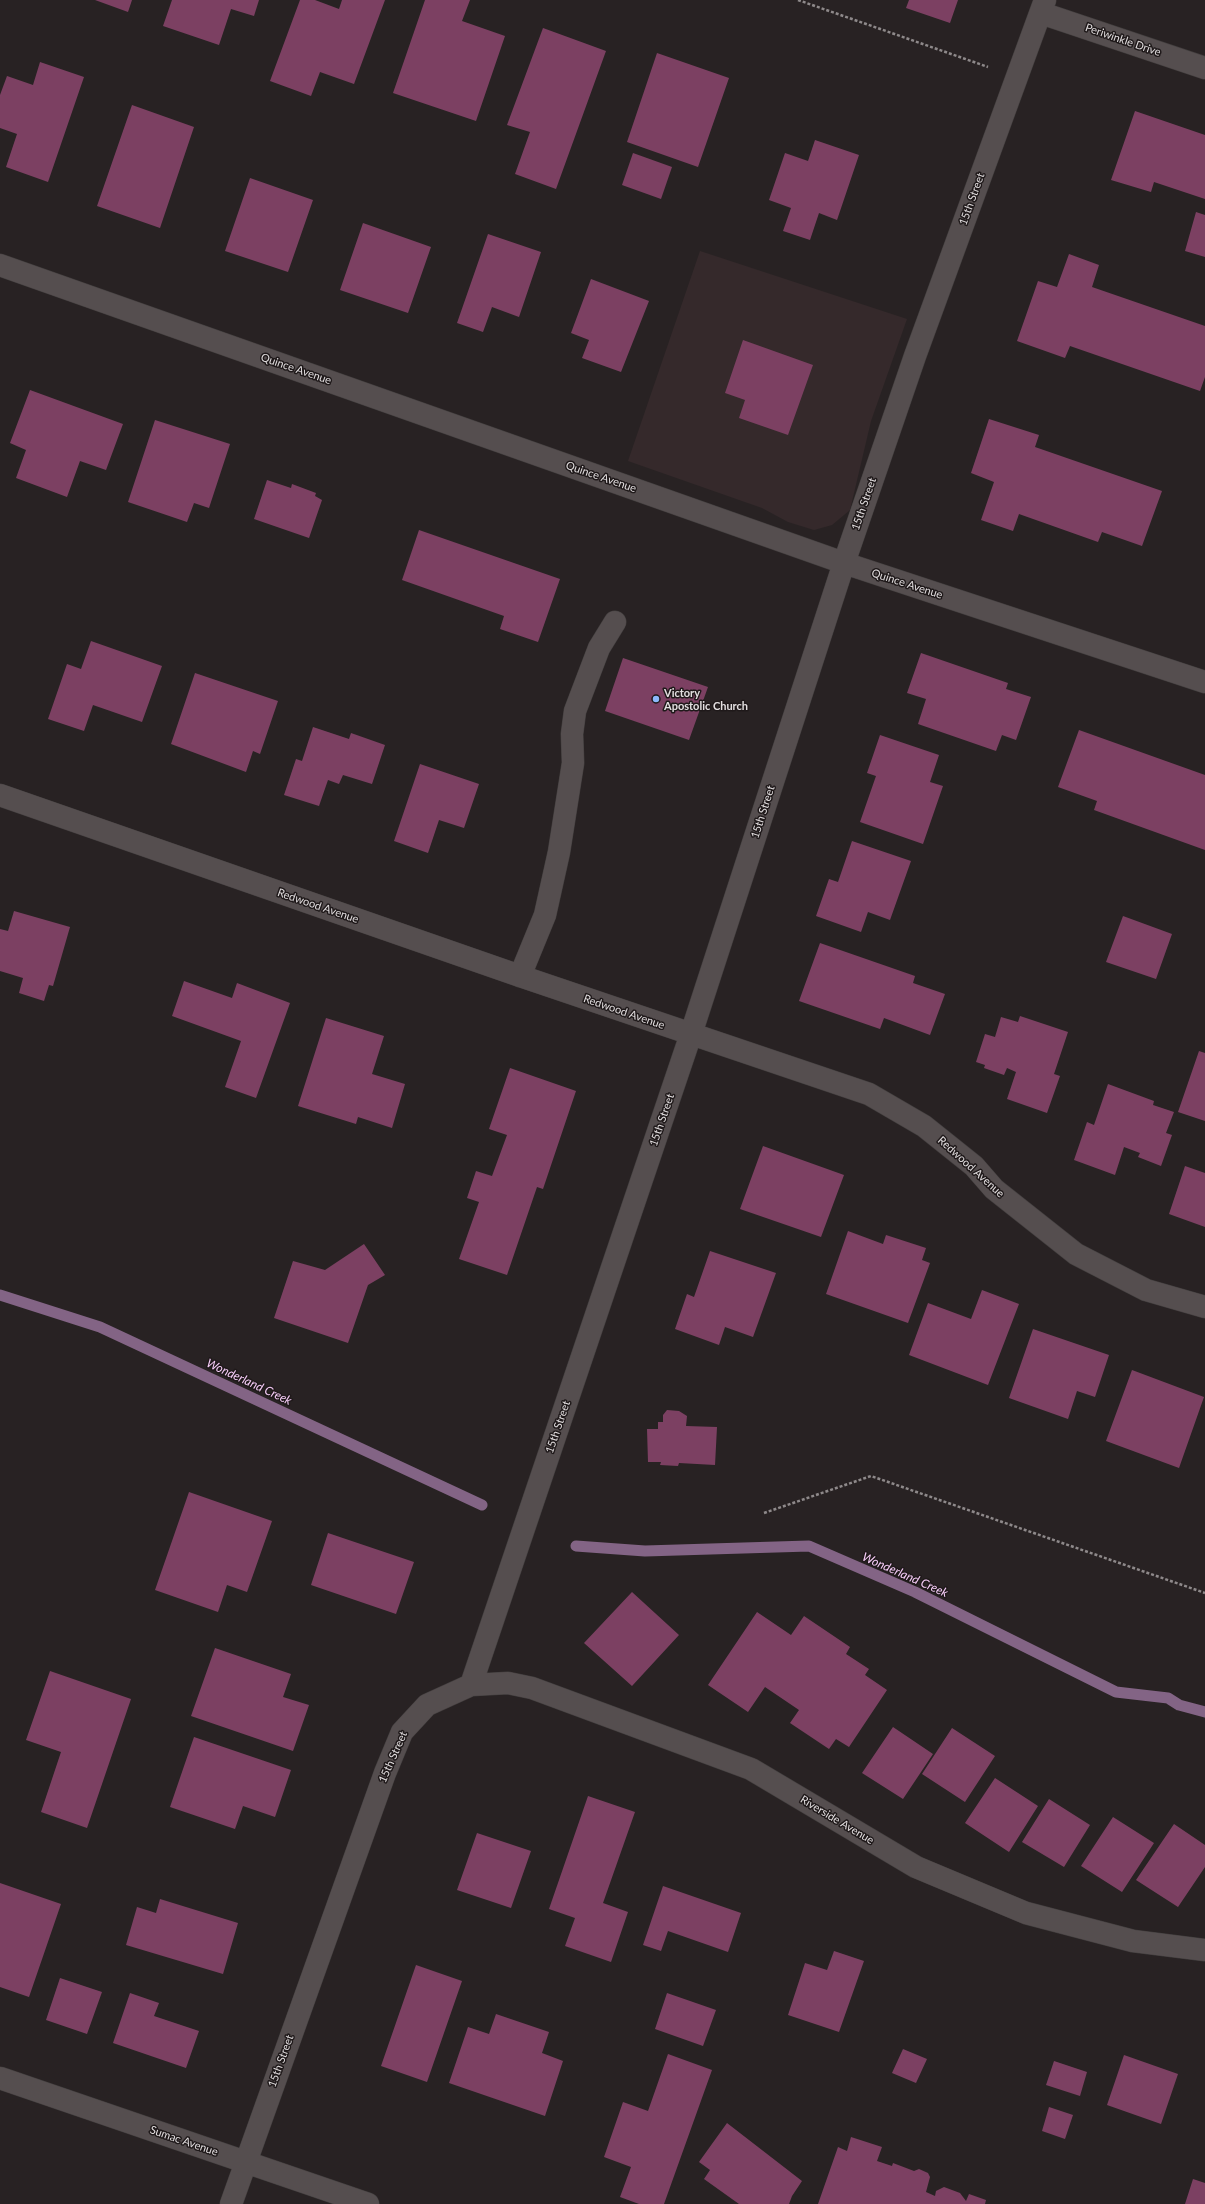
<!DOCTYPE html>
<style>
body{margin:0}
canvas{display:block;background:#282223}
</style>
<canvas width="1205" height="2204"></canvas>
<script>
const ctx = document.querySelector('canvas').getContext('2d');
ctx.lineJoin = 'round';
function fill(path, color) {
  ctx.fillStyle = color;
  ctx.fill(path, 'evenodd');
}
function shape(rows) {
  const path = new Path2D();
  for (const r of rows) {
    path.moveTo(r[0], r[1]);
    for (let i = 2; i < r.length; i += 2) path.lineTo(r[i], r[i + 1]);
  }
  return path;
}
function trace(path, color, width, dash) {
  ctx.strokeStyle = color;
  ctx.lineWidth = width;
  ctx.lineCap = dash ? 'butt' : 'round';
  ctx.setLineDash(dash || []);
  ctx.stroke(path);
}
function drawText(font, color, halo, rows, align = 'center') {
  ctx.font = font + ' Lato,sans-serif';
  ctx.lineWidth = 3;
  ctx.setLineDash([]);
  ctx.textBaseline = 'middle';
  ctx.strokeStyle = halo;
  ctx.fillStyle = color;
  for (const [text, x, y, turn = 0] of rows) {
    ctx.save();
    ctx.translate(x, y);
    ctx.rotate((+turn || 0) * Math.PI / 180);
    ctx.textAlign = isNaN(turn) ? turn : align;
    if (halo) ctx.strokeText(text, 0, 0);
    ctx.fillText(text, 0, 0);
    ctx.restore();
  }
}
fill(shape([
 [700,251,907,319,871,421,850,510,832,525,814,530,788,522,762,508,628,461]
]), '#35292b');
trace(shape([
 [0,1295,100,1327,482,1505],
 [576,1546,645,1551,809,1546,915,1592,1116,1692,1168,1698,1179,1705,1205,1712]
]), '#836485', 11);
fill(shape([
 [95,0,132,0,128,12],
 [172,0,259,0,254,16,231,9,219,45,163,26],
 [300,0,315,0,339,9,342,0,385,0,354,84,320,72,311,96,270,81],
 [425,0,470,0,462,21,505,36,476,121,393,93],
 [909,0,958,0,950,23,906,8],
 [543,28,606,51,556,189,515,174,530,132,507,125],
 [657,53,729,78,698,167,627,142],
 [40,62,84,77,48,182,6,167,17,134,0,128,0,95,7,76,33,85],
 [132,105,194,127,160,228,97,206],
 [1135,111,1205,135,1205,199,1154,182,1151,192,1111,180],
 [815,140,859,155,837,220,819,213,810,240,783,231,791,208,769,200,785,153,808,161],
 [633,153,672,167,661,199,622,185],
 [250,178,313,200,288,272,225,251],
 [1196,212,1205,215,1205,257,1185,251],
 [363,223,431,247,408,313,340,290],
 [488,234,541,252,519,317,492,307,483,332,457,323],
 [1069,254,1099,265,1092,287,1205,326,1205,377,1200,391,1070,346,1065,358,1017,341,1038,281,1057,287],
 [591,279,649,301,621,372,582,358,589,340,571,333],
 [743,340,813,365,788,435,739,418,745,400,725,393],
 [30,390,123,424,106,470,80,461,67,497,16,478,26,450,10,443],
 [989,419,1039,435,1035,447,1162,491,1142,546,1102,532,1098,542,1019,514,1013,531,981,520,994,482,971,473],
 [155,420,230,444,209,508,194,503,187,522,128,502],
 [267,480,291,488,292,484,316,493,315,496,322,500,309,538,254,519],
 [419,530,560,579,538,642,500,629,504,616,402,580],
 [91,641,162,666,142,722,93,705,84,731,48,719,67,664,81,669],
 [921,653,1008,683,1006,689,1031,697,1016,740,1002,735,996,751,918,724,926,699,907,693],
 [623,658,708,687,689,740,605,711],
 [195,673,278,701,260,754,253,751,246,772,171,744],
 [313,727,349,739,351,733,385,745,372,784,343,775,339,784,328,780,319,806,284,795,296,759,302,761],
 [1079,730,1205,775,1205,850,1094,810,1097,801,1058,787],
 [880,735,939,755,930,782,943,786,923,844,860,822,876,776,867,773],
 [420,764,479,784,464,828,439,820,428,853,394,841],
 [852,841,911,861,890,920,868,912,861,932,816,916,829,879,838,882],
 [14,911,70,927,53,986,49,985,44,1001,19,993,23,978,0,971,0,929,8,931],
 [1123,916,1172,934,1156,979,1106,962],
 [820,943,915,976,913,983,945,994,930,1035,884,1018,880,1029,799,1001],
 [184,981,232,998,237,983,290,1003,256,1098,225,1087,241,1041,172,1016],
 [1020,1016,1068,1032,1054,1074,1060,1076,1047,1113,1007,1099,1016,1072,1007,1068,1004,1075,984,1068,985,1065,976,1062,985,1034,995,1037,1001,1017,1018,1022],
 [326,1018,384,1036,372,1074,405,1084,392,1128,358,1117,356,1124,298,1106],
 [1199,1051,1205,1053,1205,1121,1178,1112],
 [510,1068,576,1091,543,1189,537,1187,507,1275,459,1259,479,1202,467,1198,476,1171,492,1176,507,1135,489,1129],
 [1108,1084,1154,1101,1153,1105,1174,1112,1166,1133,1172,1135,1161,1166,1138,1157,1140,1153,1124,1147,1115,1175,1074,1160,1087,1122,1094,1125],
 [763,1146,844,1175,821,1237,740,1209],
 [1185,1166,1205,1173,1205,1227,1169,1214],
 [848,1231,883,1244,886,1235,926,1248,922,1260,930,1263,908,1323,826,1294],
 [364,1244,385,1275,368,1285,348,1343,274,1318,293,1261,325,1270],
 [710,1251,776,1273,753,1337,725,1327,719,1345,675,1329,687,1294,694,1297],
 [982,1290,1019,1304,988,1385,909,1355,928,1303,971,1319],
 [1033,1329,1109,1355,1095,1397,1077,1391,1068,1419,1009,1398],
 [1132,1370,1204,1397,1179,1468,1106,1441],
 [667,1410,679,1411,687,1416,686,1426,717,1427,715,1465,679,1463,678,1466,660,1465,661,1462,648,1462,647,1429,658,1429,658,1422,663,1422,663,1415],
 [189,1492,272,1521,247,1592,227,1585,218,1612,155,1590],
 [328,1533,414,1562,396,1614,311,1585],
 [632,1592,679,1635,632,1686,584,1643],
 [757,1612,791,1635,804,1616,850,1647,846,1654,869,1669,865,1675,887,1690,849,1747,836,1739,829,1749,790,1723,799,1710,765,1687,748,1712,708,1685],
 [215,1648,291,1674,283,1697,309,1705,293,1751,191,1716],
 [50,1671,131,1699,87,1828,41,1812,61,1752,26,1740],
 [893,1727,933,1754,903,1799,862,1773],
 [952,1728,995,1756,965,1802,922,1774],
 [194,1737,291,1770,275,1817,243,1806,235,1829,170,1807],
 [995,1778,1038,1806,1009,1852,965,1823],
 [588,1796,635,1812,603,1903,628,1912,611,1962,565,1946,575,1918,549,1909],
 [1049,1799,1090,1825,1064,1867,1022,1842],
 [1113,1817,1154,1843,1122,1892,1081,1866],
 [1174,1824,1205,1845,1205,1867,1178,1907,1136,1880],
 [477,1833,531,1851,511,1908,457,1890],
 [0,1883,61,1904,29,1997,0,1987],
 [663,1886,741,1913,728,1952,668,1931,661,1951,643,1945],
 [160,1899,238,1923,223,1974,126,1945,137,1907,156,1913],
 [834,1951,864,1961,839,2032,788,2015,805,1963,827,1970],
 [416,1965,462,1981,427,2082,381,2066],
 [60,1978,102,1992,87,2034,46,2020],
 [130,1993,159,2003,154,2016,199,2031,186,2068,113,2043],
 [667,1993,716,2010,703,2046,655,2029],
 [496,2014,549,2032,542,2053,563,2061,545,2116,449,2083,468,2027,489,2034],
 [903,2049,927,2059,916,2083,892,2073],
 [668,2054,712,2070,664,2204,639,2204,620,2197,631,2167,604,2157,623,2102,648,2111],
 [1124,2055,1178,2074,1161,2124,1107,2105],
 [1054,2061,1087,2072,1080,2096,1046,2085],
 [1049,2107,1073,2115,1065,2139,1042,2131],
 [727,2123,802,2181,792,2196,789,2204,739,2204,704,2179,710,2170,699,2162],
 [851,2137,882,2147,877,2161,892,2166,893,2163,914,2171,919,2169,928,2173,930,2177,926,2192,935,2196,936,2191,944,2187,960,2193,966,2201,969,2194,986,2200,985,2204,818,2204,838,2147,847,2151],
 [1193,2179,1205,2183,1205,2204,1185,2204]
]), '#7c4062');
const minor = shape([
 [1041,13,1205,68],
 [0,265,844,563,1205,682],
 [0,795,520,976,869,1094,924,1126,974,1166,994,1189,1076,1254,1146,1290,1205,1307],
 [520,976,545,915,559,852,573,763,572,734,575,711,599,648,615,622],
 [471,1685,691,1034,844,563,915,356,1045,0],
 [0,2078,368,2204],
 [231,2204,385,1773,402,1732,427,1705,471,1685,508,1683,532,1688,751,1769,916,1867,1026,1913,1133,1941,1205,1950]
]);
trace(minor, '#433f3f', 23);
trace(shape([
 [798,0,988,67],
 [764,1513,871,1476,1205,1593]
]), '#8e898a', 2.5, [3, 2]);
trace(minor, '#554e4f', 22);
for (const [x, y, r, color] of [
 [656,699,4,"#8cb9fc"]
]) {
  const dot = new Path2D();
  dot.arc(x, y, r, 0, 2 * Math.PI);
  ctx.fillStyle = color;
  ctx.fill(dot);
  trace(dot, '#1f191a', 1.5);
}
drawText('11px', '#e3dfe0', '#1f191a', [
 ["Periwinkle Drive",1123,40,19],
 ["15th Street",972,199,-70],
 ["Quince Avenue",296,369,19],
 ["Quince Avenue",601,477,19],
 ["15th Street",864,504,-71],
 ["Quince Avenue",907,584,18],
 ["15th Street",763,812,-72],
 ["Redwood Avenue",318,906,19],
 ["Redwood Avenue",624,1012,19],
 ["15th Street",662,1120,-71],
 ["Redwood Avenue",971,1167,42],
 ["15th Street",558,1427,-71],
 ["15th Street",393,1757,-66],
 ["Riverside Avenue",837,1820,31],
 ["15th Street",281,2061,-70],
 ["Sumac Avenue",184,2141,19]
]);
drawText('bold 11px', '#e3dfe0', '#1f191a', [
 ["Victory",664,693],
 ["Apostolic Church",664,706]
], 'left');
drawText('italic 12px', '#f9cffb', '#1f191a', [
 ["Wonderland Creek",249,1382,25],
 ["Wonderland Creek",905,1575,24]
]);
</script>
